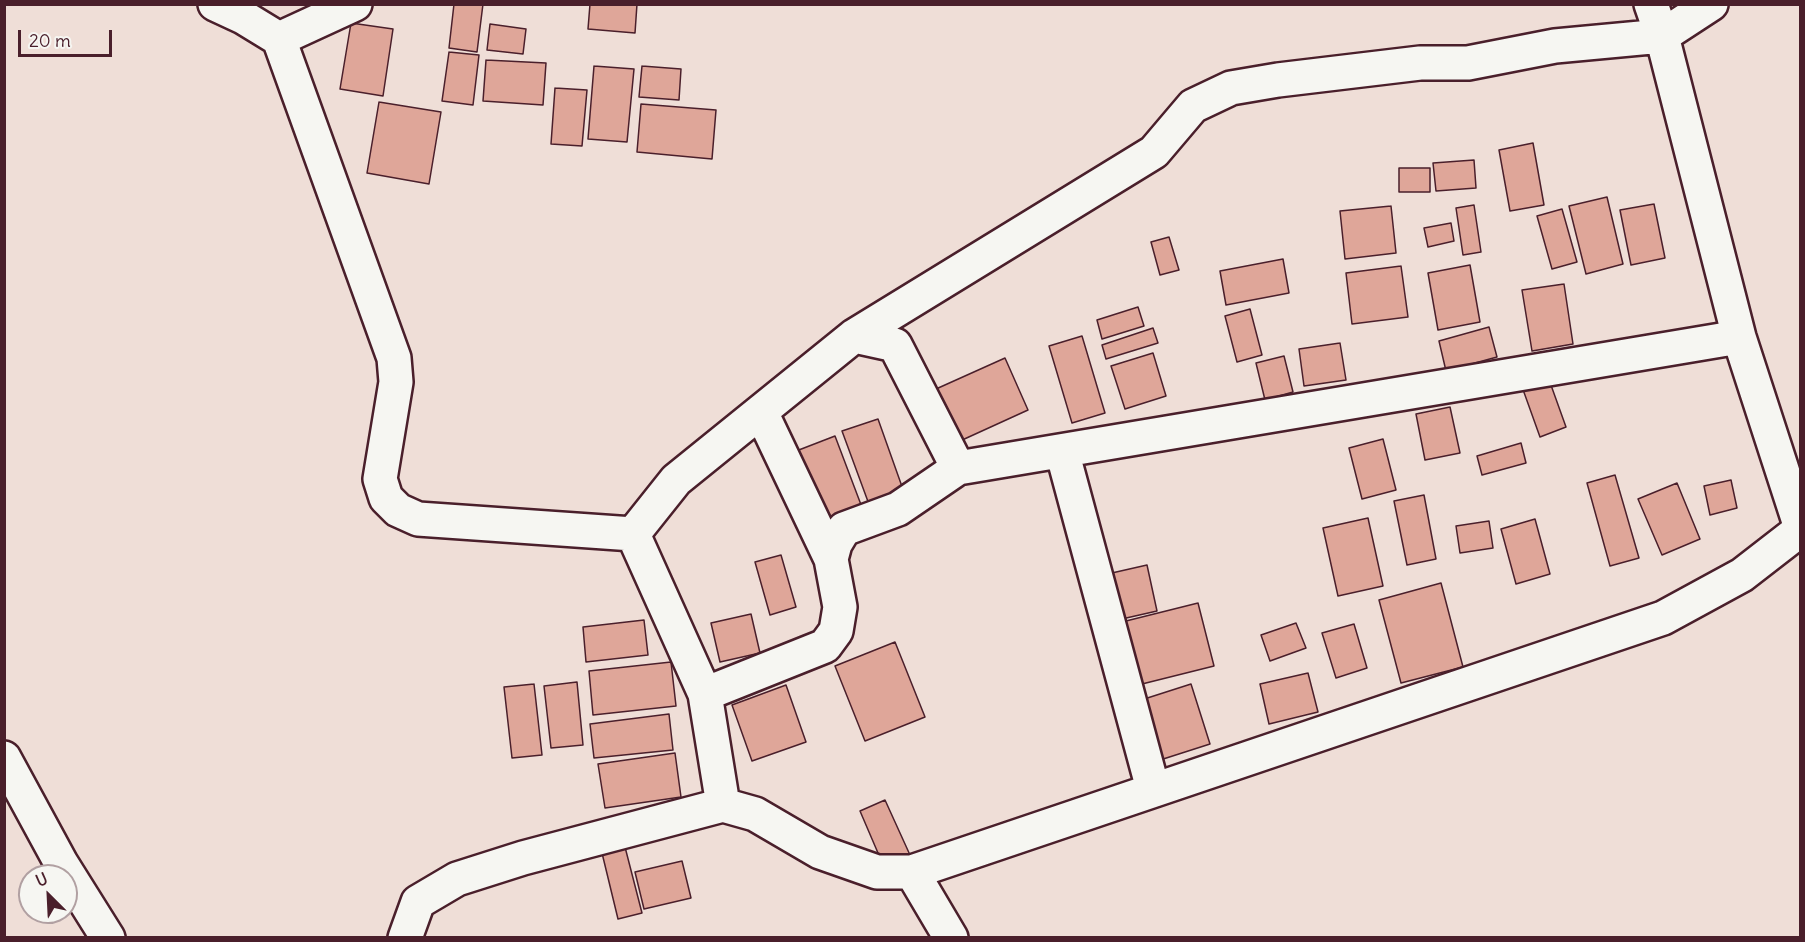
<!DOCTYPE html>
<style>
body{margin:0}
#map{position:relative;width:1805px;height:942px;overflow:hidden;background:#efded7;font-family:Delius,sans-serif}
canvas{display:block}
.frame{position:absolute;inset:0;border:6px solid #4a1f2b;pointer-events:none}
.north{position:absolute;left:18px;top:864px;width:60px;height:60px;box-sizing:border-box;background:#f6f6f2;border:2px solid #b1a0a2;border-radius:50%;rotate:336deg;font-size:16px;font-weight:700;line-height:24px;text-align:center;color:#4a1f2b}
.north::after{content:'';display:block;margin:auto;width:21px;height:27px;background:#4a1f2b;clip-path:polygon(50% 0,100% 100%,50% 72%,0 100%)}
.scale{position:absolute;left:18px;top:30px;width:94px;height:27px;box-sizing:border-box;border:3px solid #4a1f2b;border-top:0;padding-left:8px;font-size:18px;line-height:21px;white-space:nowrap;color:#4a1f2b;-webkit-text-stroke:4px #f6f6f2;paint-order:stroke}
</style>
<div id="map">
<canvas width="1805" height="942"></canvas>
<div class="frame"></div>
<div class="north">U</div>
<div class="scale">20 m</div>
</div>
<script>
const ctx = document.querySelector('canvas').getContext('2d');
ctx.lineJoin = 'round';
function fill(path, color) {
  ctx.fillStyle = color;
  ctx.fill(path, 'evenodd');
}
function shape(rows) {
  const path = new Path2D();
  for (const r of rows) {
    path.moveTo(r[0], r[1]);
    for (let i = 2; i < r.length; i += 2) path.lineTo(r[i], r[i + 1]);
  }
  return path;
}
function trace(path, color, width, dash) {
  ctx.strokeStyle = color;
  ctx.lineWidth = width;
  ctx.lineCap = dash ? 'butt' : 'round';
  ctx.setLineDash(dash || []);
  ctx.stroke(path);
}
const building = shape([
 [454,4,483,4,477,52,449,48,454,4],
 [590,4,637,4,635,33,588,29,590,4],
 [351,23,393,29,383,96,340,89,351,23],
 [490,24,526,29,523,54,487,50,490,24],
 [449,52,479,55,473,105,442,101,449,52],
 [486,60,546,63,543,105,483,101,486,60],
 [594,66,634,69,627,142,588,139,594,66],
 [642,66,681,69,679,100,639,97,642,66],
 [555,88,587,90,582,146,551,144,555,88],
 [379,102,441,112,429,184,367,173,379,102],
 [641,104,716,110,712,159,637,152,641,104],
 [1533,143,1544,205,1510,211,1499,150,1533,143],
 [1474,160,1476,188,1436,191,1433,163,1474,160],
 [1399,168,1430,168,1430,192,1399,192,1399,168],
 [1607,197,1623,264,1586,274,1569,206,1607,197],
 [1654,204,1665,258,1631,265,1620,210,1654,204],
 [1474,205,1481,252,1463,255,1456,208,1474,205],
 [1391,206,1396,253,1345,259,1340,211,1391,206],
 [1562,209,1577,262,1552,269,1537,216,1562,209],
 [1451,223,1454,241,1428,247,1424,228,1451,223],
 [1169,237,1179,270,1160,275,1151,242,1169,237],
 [1283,259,1289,293,1226,305,1220,271,1283,259],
 [1470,265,1480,322,1438,330,1428,273,1470,265],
 [1401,266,1408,317,1352,324,1346,273,1401,266],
 [1564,284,1573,344,1532,351,1522,290,1564,284],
 [1138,307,1144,326,1102,339,1097,320,1138,307],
 [1250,309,1262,355,1237,362,1225,316,1250,309],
 [1489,327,1497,357,1446,371,1439,341,1489,327],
 [1153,328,1158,343,1106,359,1102,345,1153,328],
 [1082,336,1105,413,1072,423,1049,346,1082,336],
 [1340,343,1346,380,1304,386,1299,349,1340,343],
 [1153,353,1166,396,1125,409,1111,366,1153,353],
 [1284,356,1293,392,1265,400,1256,363,1284,356],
 [1005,358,1028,410,960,441,936,389,1005,358],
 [1547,374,1566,427,1540,437,1521,384,1547,374],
 [1450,407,1460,453,1425,460,1416,414,1450,407],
 [878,419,905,495,870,507,842,431,878,419],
 [835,436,863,510,819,527,791,453,835,436],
 [1383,439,1396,490,1362,499,1349,448,1383,439],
 [1521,443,1526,463,1482,475,1477,456,1521,443],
 [1615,475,1639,558,1610,566,1587,483,1615,475],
 [1731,480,1737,508,1710,515,1704,486,1731,480],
 [1677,483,1700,539,1662,555,1638,499,1677,483],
 [1424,495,1436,559,1407,565,1394,501,1424,495],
 [1368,518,1383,586,1338,596,1323,528,1368,518],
 [1535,519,1550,574,1516,584,1501,529,1535,519],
 [1489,521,1493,548,1460,553,1456,526,1489,521],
 [781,555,796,607,770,615,755,562,781,555],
 [1147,565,1157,611,1113,621,1103,575,1147,565],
 [1441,583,1463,667,1401,683,1379,600,1441,583],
 [1198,603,1214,666,1130,687,1114,624,1198,603],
 [751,614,760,653,720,662,711,623,751,614],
 [644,620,648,655,586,662,583,627,644,620],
 [1296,623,1306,648,1270,661,1261,635,1296,623],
 [1354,624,1367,668,1336,678,1322,633,1354,624],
 [895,642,925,717,865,741,835,666,895,642],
 [671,662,676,706,593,715,589,671,671,662],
 [1308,673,1318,712,1269,724,1260,684,1308,673],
 [577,682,583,745,551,748,544,686,577,682],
 [534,684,542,755,512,758,504,687,534,684],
 [1191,684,1210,744,1157,761,1138,701,1191,684],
 [786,685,806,742,752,761,732,705,786,685],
 [669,714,673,750,594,758,590,724,669,714],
 [675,753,681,797,605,808,598,764,675,753],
 [885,800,910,855,884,867,860,811,885,800],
 [625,847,642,913,618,919,602,853,625,847],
 [682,861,691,898,644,909,635,872,682,861]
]);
fill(building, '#dfa699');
trace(building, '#4a1f2b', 1.5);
const minor = shape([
 [215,4,243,17,279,39,394,358,396,382,380,479,386,498,398,510,418,519,633,534,676,480,854,336,1154,152,1193,106,1231,88,1278,80,1420,63,1468,63,1555,46,1662,36,1711,4],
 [1651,4,1662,36,1739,337,1800,525],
 [279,39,355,4],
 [854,336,895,345,958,468,1739,337],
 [761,412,831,559],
 [1062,451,1153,789],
 [633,534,705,694,723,805],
 [705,694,825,646,836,631,840,607,831,559,835,544,844,529,898,509,958,468],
 [4,758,61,863,108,938],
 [912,872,951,938],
 [405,938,418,902,457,879,523,858,723,805,755,814,820,852,877,872,912,872,1663,618,1742,575,1800,530]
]);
trace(minor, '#4a1f2b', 38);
trace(minor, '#f6f6f2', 33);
</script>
